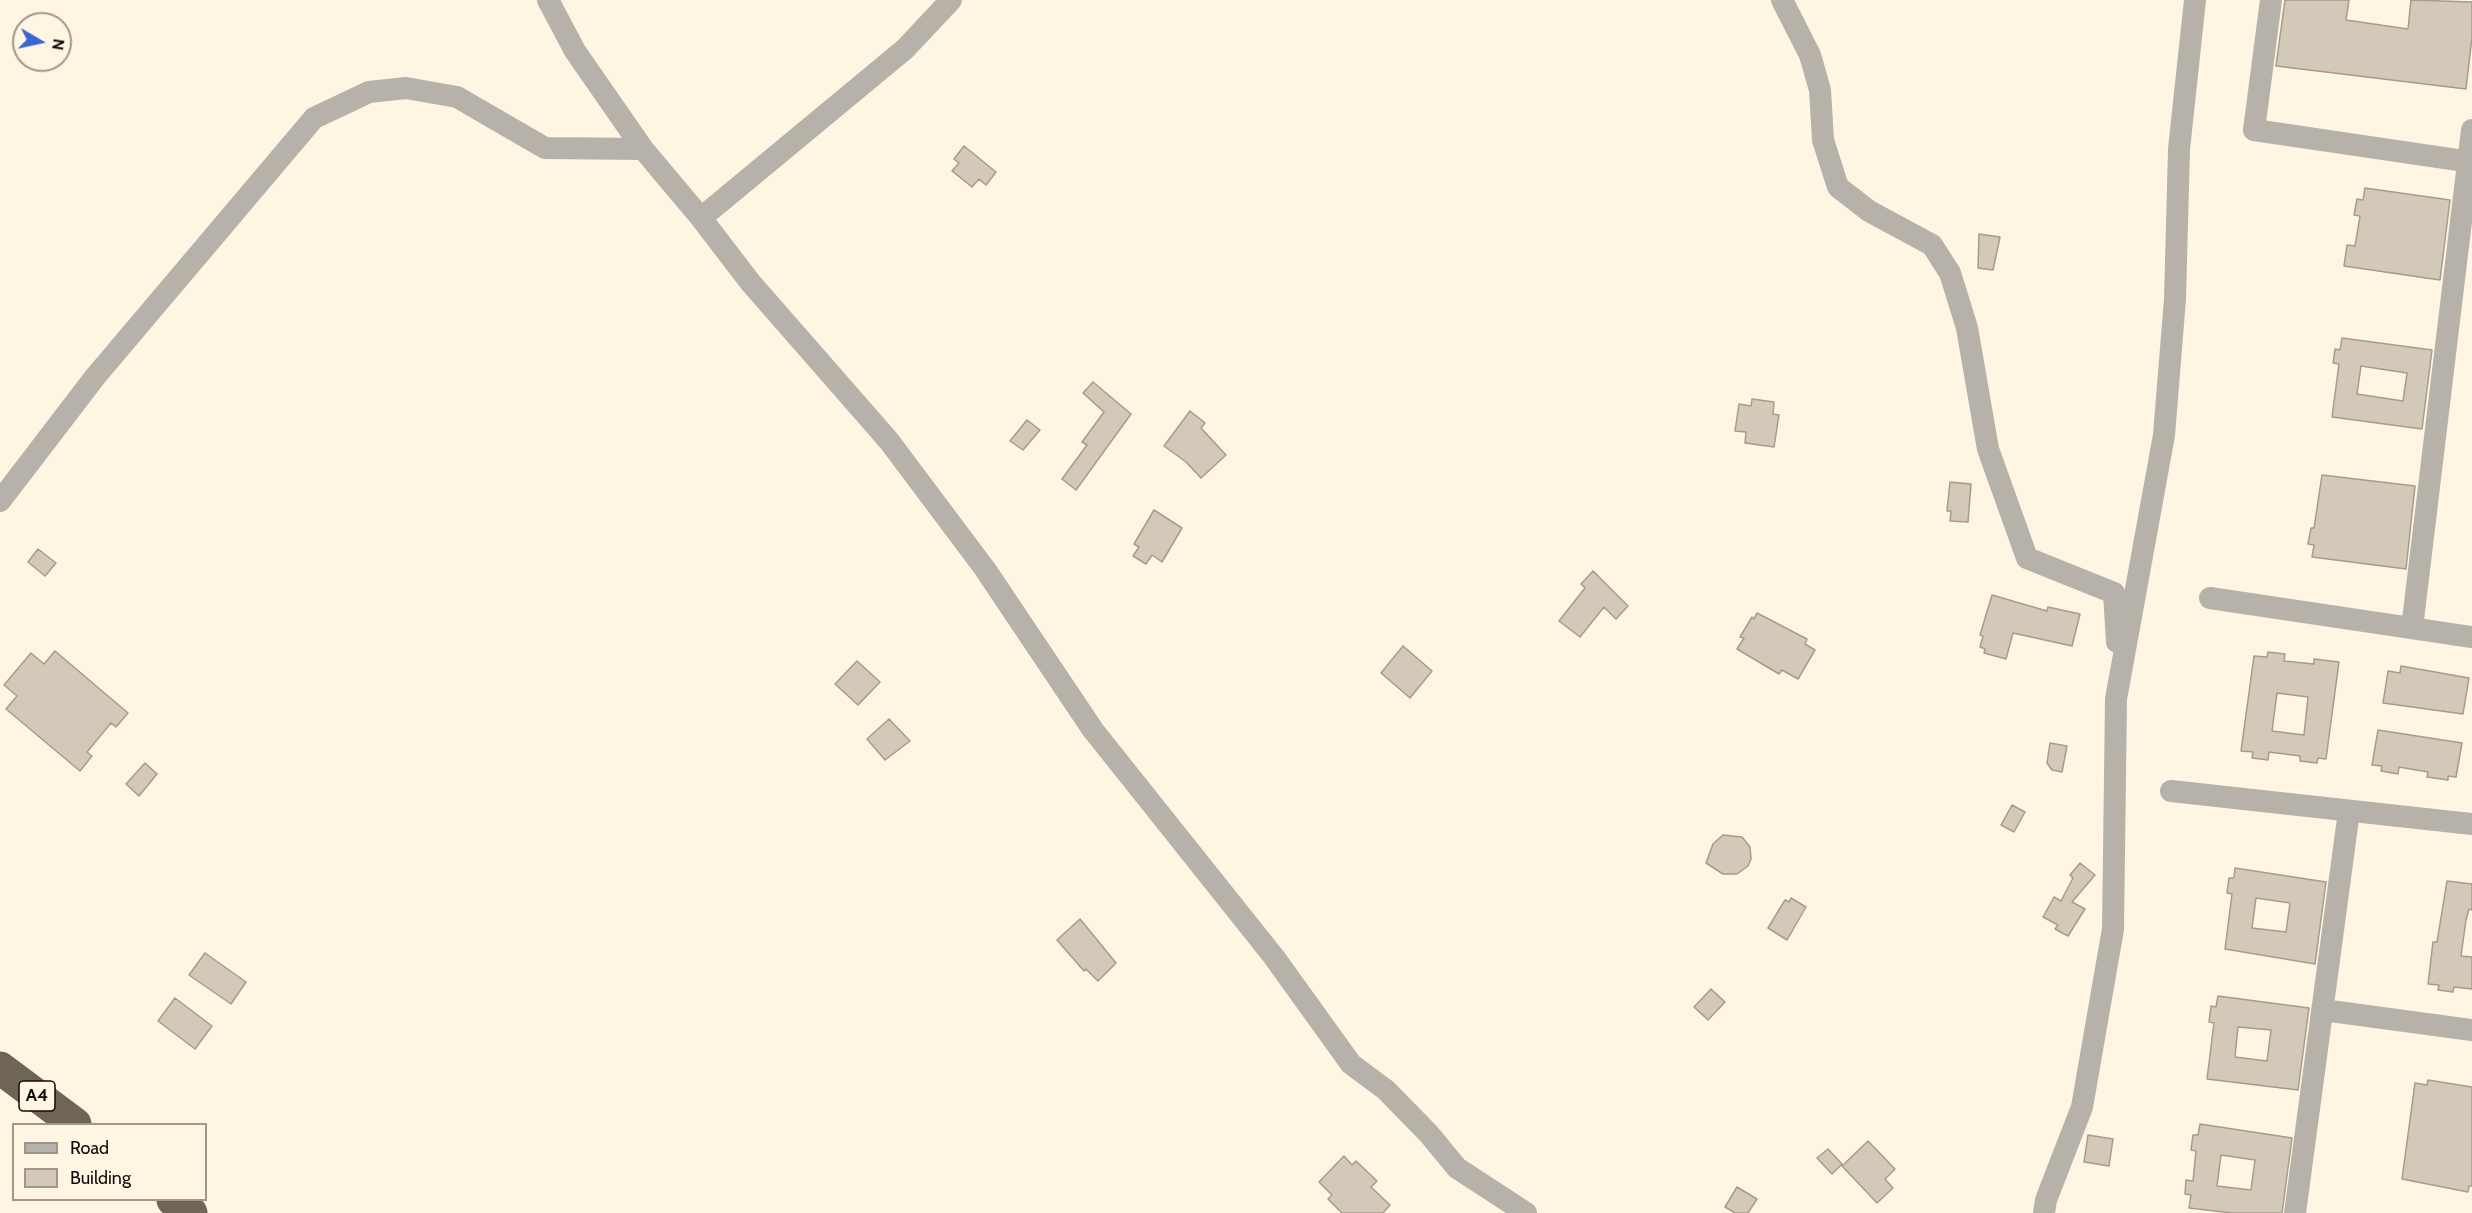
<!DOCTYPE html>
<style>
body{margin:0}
#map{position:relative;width:2472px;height:1213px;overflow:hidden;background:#fff5e3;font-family:Cabin,sans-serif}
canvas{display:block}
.legend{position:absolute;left:12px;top:1123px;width:195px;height:78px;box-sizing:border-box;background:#fff5e3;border:2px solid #9f978b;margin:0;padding:8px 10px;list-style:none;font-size:18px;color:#0e0b06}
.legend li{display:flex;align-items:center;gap:12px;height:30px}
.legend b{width:30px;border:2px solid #9f978b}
.north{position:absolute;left:12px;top:12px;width:60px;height:60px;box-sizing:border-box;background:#fff5e3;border:2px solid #9f978b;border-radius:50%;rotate:99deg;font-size:16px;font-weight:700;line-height:24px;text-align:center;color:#0e0b06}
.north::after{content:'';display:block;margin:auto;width:21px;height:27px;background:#3a63d4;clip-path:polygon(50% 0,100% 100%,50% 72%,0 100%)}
</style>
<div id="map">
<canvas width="2472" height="1213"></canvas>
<ul class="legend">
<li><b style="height:8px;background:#b6b2aa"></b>Road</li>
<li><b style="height:16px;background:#d3c9b8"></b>Building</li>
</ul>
<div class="north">N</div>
</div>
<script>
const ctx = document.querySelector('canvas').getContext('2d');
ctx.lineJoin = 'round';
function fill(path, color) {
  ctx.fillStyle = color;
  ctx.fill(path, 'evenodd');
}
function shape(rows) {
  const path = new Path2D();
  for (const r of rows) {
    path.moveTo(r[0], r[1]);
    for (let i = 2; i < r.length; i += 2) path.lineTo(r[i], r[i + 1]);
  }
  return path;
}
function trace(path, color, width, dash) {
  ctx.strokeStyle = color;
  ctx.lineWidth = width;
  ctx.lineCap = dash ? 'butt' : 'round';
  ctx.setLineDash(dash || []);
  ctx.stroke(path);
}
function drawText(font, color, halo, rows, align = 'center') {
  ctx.font = font + ' Cabin,sans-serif';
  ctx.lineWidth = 4.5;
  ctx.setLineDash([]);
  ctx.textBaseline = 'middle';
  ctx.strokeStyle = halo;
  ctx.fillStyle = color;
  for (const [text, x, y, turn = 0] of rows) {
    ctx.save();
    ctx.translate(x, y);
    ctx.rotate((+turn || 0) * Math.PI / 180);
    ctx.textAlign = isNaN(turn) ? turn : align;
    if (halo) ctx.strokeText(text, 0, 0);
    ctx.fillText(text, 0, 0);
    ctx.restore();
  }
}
const building = shape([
 [2285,0,2349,0,2346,20,2408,29,2411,0,2472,2,2472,37,2466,89,2276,66,2285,0],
 [964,146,996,172,986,185,979,179,972,187,952,171,959,163,954,159,964,146],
 [2365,188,2450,200,2440,280,2344,266,2347,245,2355,246,2360,216,2354,215,2357,199,2363,200,2365,188],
 [1979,234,2000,237,1993,270,1978,268,1979,234],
 [2342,338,2432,350,2422,429,2332,417,2339,364,2333,363,2335,349,2340,350,2342,338],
 [2361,366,2407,373,2403,401,2357,394,2361,366],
 [1093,382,1131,414,1076,490,1062,479,1087,445,1082,442,1104,412,1083,393,1093,382],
 [1752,399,1774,402,1773,414,1779,415,1774,447,1745,443,1746,432,1735,431,1739,404,1751,406,1752,399],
 [1190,411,1205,423,1201,428,1226,455,1201,478,1186,462,1164,446,1190,411],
 [1027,420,1040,430,1023,450,1010,441,1027,420],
 [2322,475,2415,486,2406,569,2312,557,2314,545,2308,544,2311,528,2314,528,2322,475],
 [1950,482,1971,484,1968,522,1950,521,1951,511,1947,511,1950,482],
 [1154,510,1182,528,1162,562,1152,555,1146,564,1133,556,1139,547,1134,544,1154,510],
 [38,549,56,563,45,576,28,562,38,549],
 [1593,571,1628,606,1616,619,1604,607,1580,637,1559,621,1585,588,1581,584,1593,571],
 [1992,595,2047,611,2048,607,2080,614,2072,646,2013,633,2006,659,1984,653,1985,649,1980,647,1983,636,1980,635,1992,595],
 [1757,613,1807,639,1805,644,1815,650,1798,679,1782,670,1779,674,1737,649,1744,638,1740,637,1752,617,1754,619,1757,613],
 [1403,646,1432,671,1410,698,1381,673,1403,646],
 [55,651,128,713,116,727,111,723,87,752,92,756,80,771,6,709,17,696,4,685,31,653,44,664,55,651],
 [2268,652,2285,654,2284,661,2314,664,2314,659,2339,662,2326,759,2318,758,2317,763,2300,761,2300,756,2269,752,2268,760,2252,758,2253,752,2241,751,2254,656,2267,657,2268,652],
 [2277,693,2308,697,2304,735,2272,731,2277,693],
 [857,661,880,682,858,705,835,684,857,661],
 [2401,666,2469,678,2463,714,2383,703,2388,671,2400,673,2401,666],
 [889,719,910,741,885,760,867,739,889,719],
 [2378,730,2462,743,2456,777,2448,776,2448,780,2427,777,2428,772,2399,767,2398,774,2381,771,2382,766,2372,765,2378,730],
 [2050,743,2067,746,2062,772,2052,770,2047,763,2050,743],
 [145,763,157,774,139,796,126,784,145,763],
 [2012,805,2025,812,2014,832,2001,825,2012,805],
 [1723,835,1742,837,1750,847,1751,859,1748,866,1737,874,1723,874,1706,863,1713,844,1723,835],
 [2080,863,2095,875,2072,902,2085,909,2068,936,2055,929,2058,925,2043,917,2054,897,2061,901,2073,878,2070,875,2080,863],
 [2235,868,2326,882,2315,964,2225,949,2232,894,2227,893,2229,878,2234,878,2235,868],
 [2256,898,2290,903,2286,932,2252,928,2256,898],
 [2447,881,2472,884,2472,910,2469,909,2466,920,2461,956,2472,957,2472,989,2454,987,2453,992,2438,990,2439,985,2428,984,2433,942,2437,942,2447,881],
 [1791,898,1806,907,1787,940,1768,928,1785,900,1789,902,1791,898],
 [1080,919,1116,963,1098,981,1086,969,1084,971,1057,940,1080,919],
 [205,953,246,982,231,1004,189,975,205,953],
 [1711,989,1725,1002,1708,1020,1694,1007,1711,989],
 [2218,996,2309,1008,2298,1090,2207,1079,2214,1023,2209,1022,2211,1006,2216,1007,2218,996],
 [2238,1027,2271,1030,2267,1061,2235,1057,2238,1027],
 [175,998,212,1026,195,1049,158,1021,175,998],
 [2428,1080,2472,1087,2472,1186,2469,1186,2468,1192,2402,1179,2415,1083,2427,1085,2428,1080],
 [2200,1124,2292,1138,2282,1213,2232,1213,2189,1208,2191,1195,2185,1194,2186,1180,2193,1181,2196,1151,2191,1150,2193,1135,2198,1135,2200,1124],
 [2221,1155,2255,1160,2251,1190,2217,1186,2221,1155],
 [2088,1135,2113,1139,2109,1166,2084,1162,2088,1135],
 [1868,1141,1895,1169,1885,1179,1893,1188,1877,1203,1842,1166,1868,1141],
 [1828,1149,1842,1164,1832,1174,1817,1158,1828,1149],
 [1344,1156,1352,1165,1356,1161,1377,1181,1371,1187,1390,1205,1383,1213,1342,1213,1328,1199,1332,1195,1319,1182,1344,1156],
 [1737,1187,1757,1199,1748,1213,1735,1213,1725,1207,1737,1187]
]);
fill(building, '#d3c9b8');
trace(building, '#a59c8b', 1.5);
trace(shape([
 [548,0,575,51,643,149],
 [1782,0,1810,55,1820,90,1823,140,1838,187,1869,211,1932,245,1950,273,1967,328,1988,449,2027,558,2114,593,2117,642],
 [2271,0,2254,130,2472,162],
 [701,218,750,282,889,441,985,569,1093,730,1274,957,1351,1064,1386,1090,1429,1134,1457,1168,1526,1213],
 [0,501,95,377,314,118,369,92,406,88,457,97,545,148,643,149,701,218,905,49,951,0],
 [2210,598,2472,637],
 [2412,628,2472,130],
 [2171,791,2472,824],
 [2323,1010,2472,1030],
 [2044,1213,2046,1200,2082,1107,2113,929,2116,699,2164,435,2175,299,2179,149,2195,0],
 [2295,1213,2349,811]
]), '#b6b2aa', 22);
trace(shape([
 [0,1068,75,1124],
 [173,1200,191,1213]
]), '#6e6555', 33);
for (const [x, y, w] of [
 [37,1096,36]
]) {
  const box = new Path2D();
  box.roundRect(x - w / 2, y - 15, w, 30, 4.5);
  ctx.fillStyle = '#fff5e3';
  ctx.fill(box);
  trace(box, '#0e0b06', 1.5);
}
drawText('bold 18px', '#0e0b06', null, [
 ["A4",37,1096]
]);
</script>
